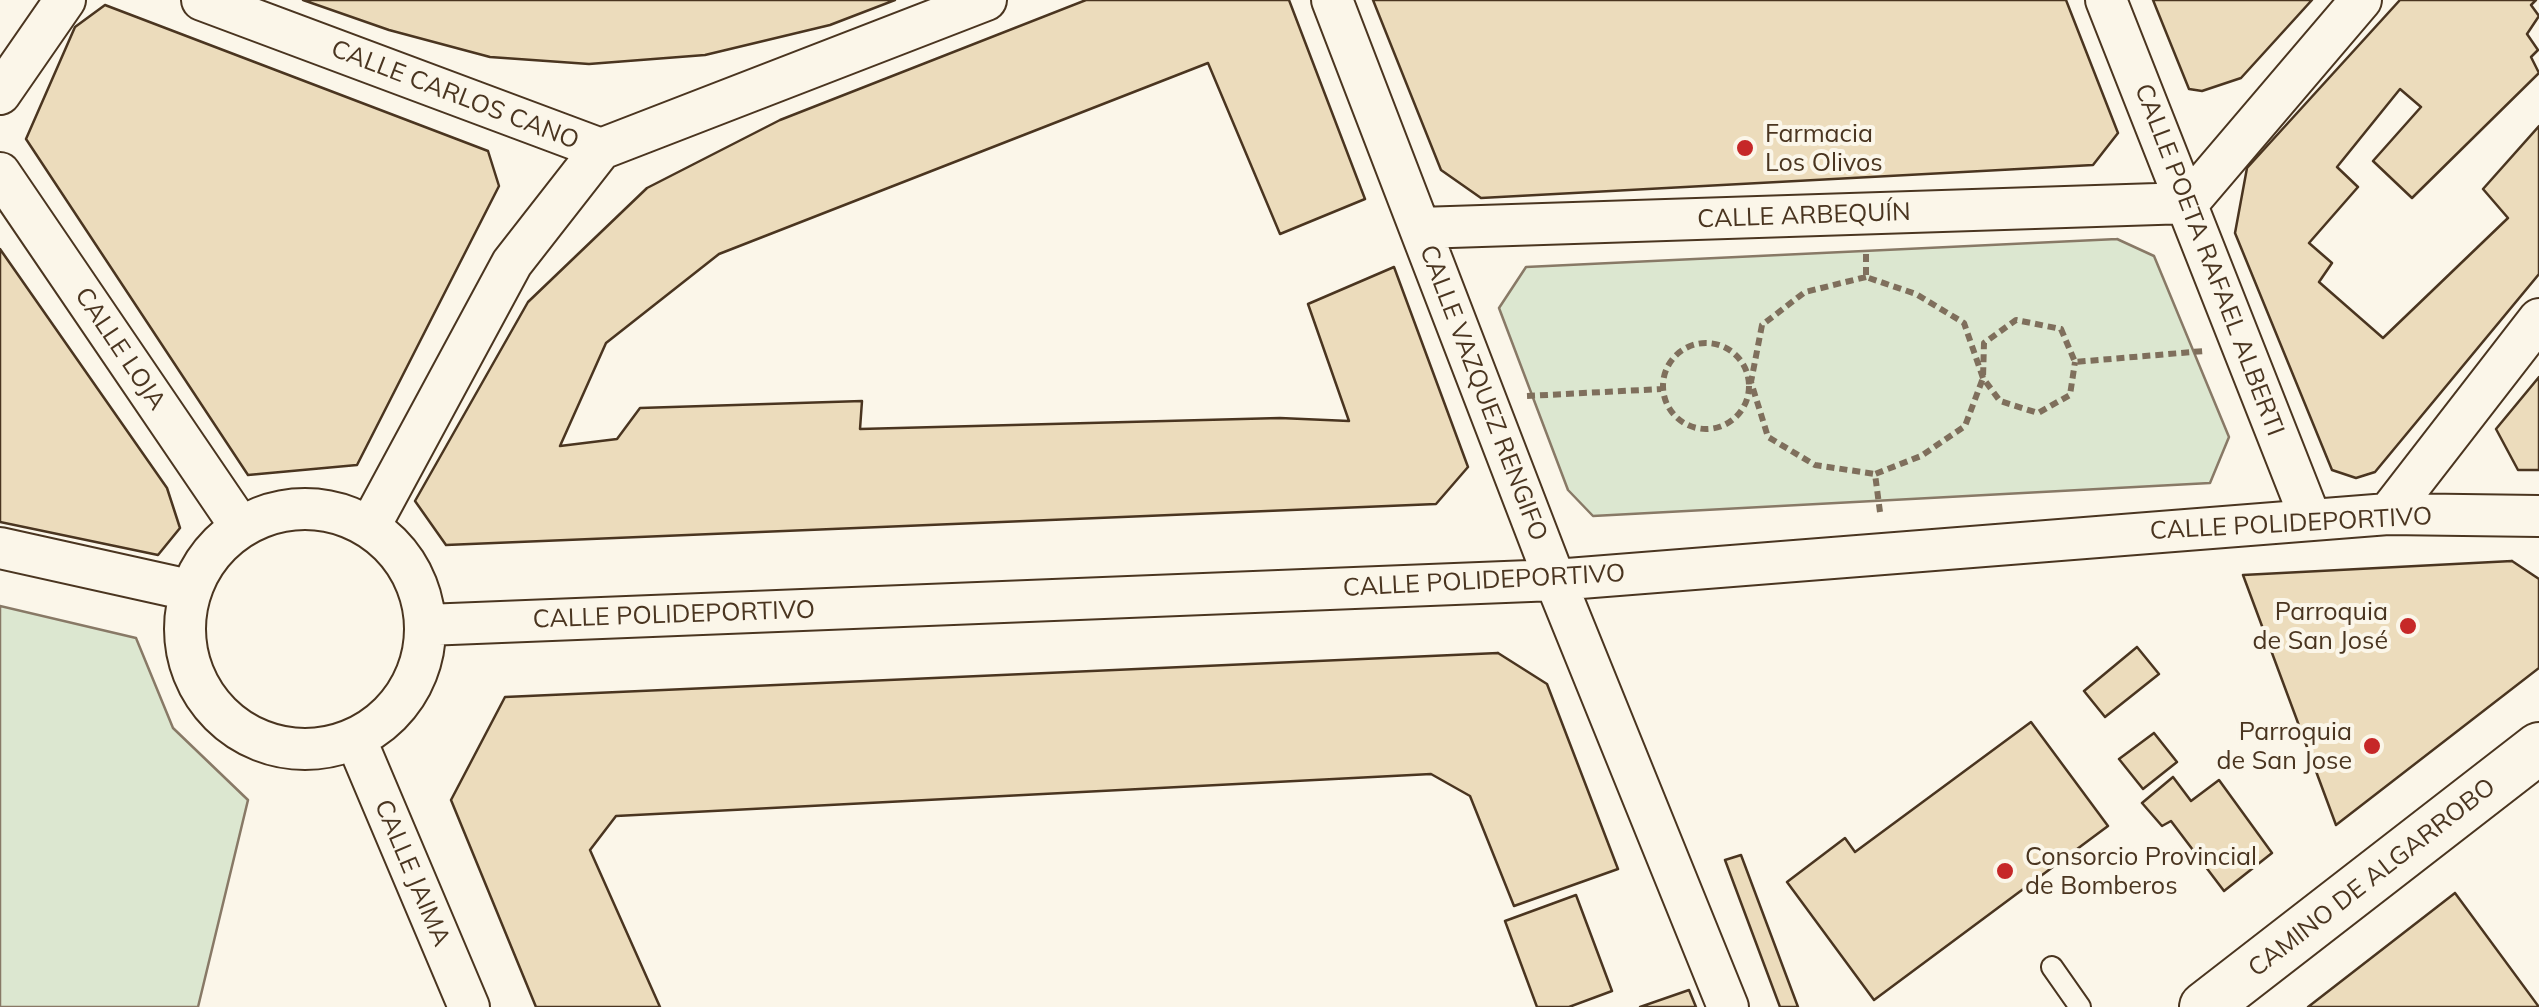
<!DOCTYPE html>
<meta charset="utf-8">
<style>
body{margin:0}
canvas{display:block;background:#fbf6e9}
</style>
<canvas width="2539" height="1007"></canvas>
<script>
const ctx = document.querySelector('canvas').getContext('2d');
ctx.lineJoin = 'round';
function fill(path, color) {
  ctx.fillStyle = color;
  ctx.fill(path, 'evenodd');
}
function shape(rows) {
  const path = new Path2D();
  for (const r of rows) {
    if (r.length === 3) {
      path.moveTo(r[0] + r[2], r[1]);
      path.arc(r[0], r[1], r[2], 0, 2 * Math.PI);
      continue;
    }
    path.moveTo(r[0], r[1]);
    for (let i = 2; i < r.length; i += 2) path.lineTo(r[i], r[i + 1]);
  }
  return path;
}
function trace(path, color, width, dash) {
  ctx.strokeStyle = color;
  ctx.lineWidth = width;
  ctx.lineCap = dash ? 'butt' : 'round';
  ctx.setLineDash(dash || []);
  ctx.stroke(path);
}
function drawText(font, color, halo, rows, align = 'center') {
  ctx.font = font + ' Mulish,sans-serif';
  ctx.lineWidth = 8;
  ctx.setLineDash([]);
  ctx.textBaseline = 'middle';
  ctx.strokeStyle = halo;
  ctx.fillStyle = color;
  for (const [text, x, y, turn = 0] of rows) {
    ctx.save();
    ctx.translate(x, y);
    ctx.rotate((+turn || 0) * Math.PI / 180);
    ctx.textAlign = isNaN(turn) ? turn : align;
    if (halo) ctx.strokeText(text, 0, 0);
    ctx.fillText(text, 0, 0);
    ctx.restore();
  }
}
const green = shape([
 [2117,239,2154,256,2229,437,2210,483,1593,516,1568,490,1499,308,1526,267,2117,239],
 [0,606,136,638,173,728,248,800,198,1007,0,1007,0,606]
]);
fill(green, '#dce7d0');
trace(green, '#887966', 2.5);
const building = shape([
 [303,0,895,0,830,25,705,55,589,64,490,57,389,30,303,0],
 [1086,0,1289,0,1365,199,1280,234,1208,63,719,254,606,343,560,446,617,439,640,408,862,401,860,429,1280,418,1349,421,1308,304,1394,267,1468,467,1436,504,446,545,415,501,528,302,647,188,780,120,1086,0],
 [1373,0,2066,0,2118,133,2093,165,1481,198,1441,170,1373,0],
 [2153,0,2312,0,2241,78,2202,91,2189,89,2153,0],
 [2400,0,2536,0,2531,5,2539,16,2527,34,2538,50,2531,57,2539,73,2412,198,2373,161,2421,107,2400,89,2337,167,2358,187,2309,243,2332,263,2319,282,2383,338,2508,218,2483,189,2539,126,2539,274,2375,472,2356,478,2332,470,2235,233,2247,168,2400,0],
 [105,5,488,151,499,186,357,465,248,475,26,139,75,27,105,5],
 [0,249,167,488,180,528,158,555,0,522,0,249],
 [2539,377,2539,470,2518,470,2496,429,2539,377],
 [2512,561,2539,579,2539,668,2336,825,2243,575,2512,561],
 [2137,647,2159,674,2105,717,2084,691,2137,647],
 [1498,653,1547,684,1618,869,1514,906,1470,796,1431,774,616,816,590,850,660,1007,536,1007,451,800,505,697,1498,653],
 [2031,722,2108,826,1874,1000,1787,882,1845,838,1855,852,2031,722],
 [2154,733,2177,762,2143,789,2119,759,2154,733],
 [2173,777,2191,801,2219,780,2272,853,2224,891,2171,821,2162,826,2142,803,2173,777],
 [1741,855,1798,1007,1780,1007,1725,860,1741,855],
 [2455,893,2539,1007,2308,1007,2455,893],
 [1576,895,1612,991,1569,1007,1537,1007,1505,921,1576,895],
 [1689,990,1696,1007,1640,1007,1689,990]
]);
fill(building, '#ecdcbc');
trace(building, '#4a3520', 2.5);
const service = shape([
 [2052,967,2080,1007]
]);
const minor = shape([
 [202,0,601,149,986,0],
 [1332,0,1555,580,1728,1007],
 [2106,0,2311,520],
 [0,94,65,0],
 [0,173,240,526],
 [1420,228,2188,203,2361,0],
 [305,629,120],
 [2388,514,2539,319],
 [370,526,512,263,601,149],
 [0,548,189,590],
 [426,625,1555,580,2388,514,2539,516],
 [356,740,469,1007]
]);
const tertiary = shape([
 [2205,1007,2539,748]
]);
trace(service, '#4a3520', 24);
trace(minor, '#4a3520', 44);
trace(tertiary, '#4a3520', 54);
trace(shape([
 [1866,254,1866,277,1916,294,1964,323,1983,378,2000,401,2038,413,2070,395,2075,362],
 [1866,277,1805,292,1762,325,1751,382,1768,437,1815,465,1875,474],
 [1706,386,43],
 [1527,396,1661,389],
 [1880,512,1875,474,1921,456,1965,426,1983,378,1984,343,2016,320,2061,329,2075,362,2204,351]
]), '#7f6f5c', 6, [8, 5]);
trace(service, '#fbf6e9', 20);
trace(minor, '#fbf6e9', 40);
trace(tertiary, '#fbf6e9', 50);
for (const [x, y, r, color] of [
 [1745,148,10,"#c62828"],
 [2408,626,10,"#c62828"],
 [2372,746,10,"#c62828"],
 [2005,871,10,"#c62828"]
]) {
  const dot = new Path2D();
  dot.arc(x, y, r, 0, 2 * Math.PI);
  ctx.fillStyle = color;
  ctx.fill(dot);
  trace(dot, '#fbf6e9', 4);
}
drawText('25px', '#4a3520', '#fbf6e9', [
 ["CALLE CARLOS CANO",455,95,21],
 ["CALLE ARBEQUÍN",1804,216,-2],
 ["CALLE POETA RAFAEL ALBERTI",2209,260,69],
 ["CALLE LOJA",120,349,56],
 ["CALLE VAZQUEZ RENGIFO",1483,393,69],
 ["CALLE POLIDEPORTIVO",2291,524,-3],
 ["CALLE POLIDEPORTIVO",1484,581,-3],
 ["CALLE POLIDEPORTIVO",674,615,-2],
 ["CALLE JAIMA",412,873,67],
 ["CAMINO DE ALGARROBO",2372,878,-38]
]);
drawText('25px', '#4a3520', '#fbf6e9', [
 ["Farmacia",1765,134],
 ["Los Olivos",1765,163],
 ["Parroquia",2388,612,"right"],
 ["de San José",2388,641,"right"],
 ["Parroquia",2352,732,"right"],
 ["de San Jose",2352,761,"right"],
 ["Consorcio Provincial",2025,857],
 ["de Bomberos",2025,886]
], 'left');
</script>
